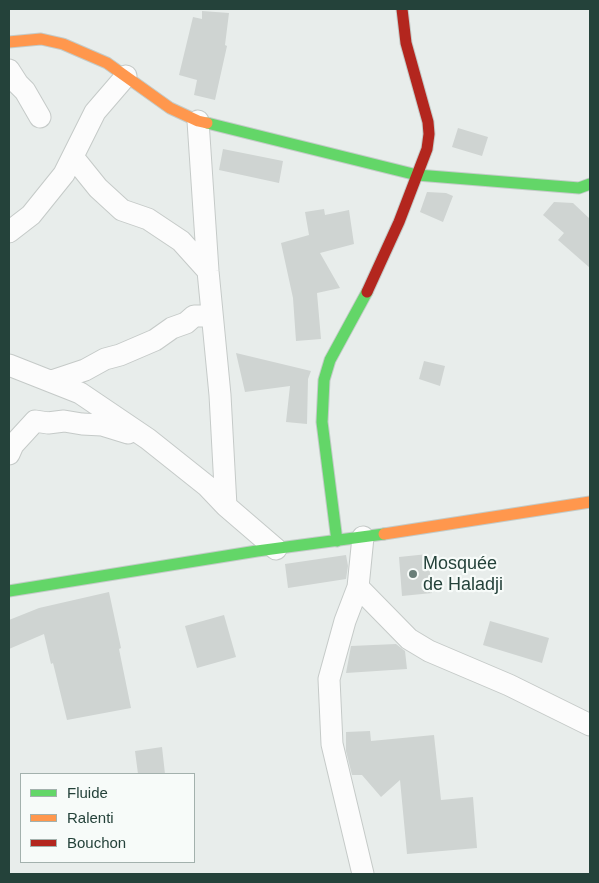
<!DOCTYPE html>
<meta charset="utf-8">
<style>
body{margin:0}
#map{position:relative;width:599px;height:883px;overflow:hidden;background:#e8edeb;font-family:Arial,sans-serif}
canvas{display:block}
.frame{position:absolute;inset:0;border:10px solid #24423a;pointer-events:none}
.legend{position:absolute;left:20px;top:773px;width:175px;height:90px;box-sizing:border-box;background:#f7fbf9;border:1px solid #a3b1ad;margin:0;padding:6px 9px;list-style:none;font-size:15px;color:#24423a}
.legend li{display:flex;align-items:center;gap:10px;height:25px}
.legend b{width:25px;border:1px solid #a3b1ad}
</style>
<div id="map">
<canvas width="599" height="883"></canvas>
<div class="frame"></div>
<ul class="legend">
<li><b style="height:6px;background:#63d668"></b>Fluide</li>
<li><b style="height:6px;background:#ff974d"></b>Ralenti</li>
<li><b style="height:6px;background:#b3261e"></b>Bouchon</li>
</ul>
</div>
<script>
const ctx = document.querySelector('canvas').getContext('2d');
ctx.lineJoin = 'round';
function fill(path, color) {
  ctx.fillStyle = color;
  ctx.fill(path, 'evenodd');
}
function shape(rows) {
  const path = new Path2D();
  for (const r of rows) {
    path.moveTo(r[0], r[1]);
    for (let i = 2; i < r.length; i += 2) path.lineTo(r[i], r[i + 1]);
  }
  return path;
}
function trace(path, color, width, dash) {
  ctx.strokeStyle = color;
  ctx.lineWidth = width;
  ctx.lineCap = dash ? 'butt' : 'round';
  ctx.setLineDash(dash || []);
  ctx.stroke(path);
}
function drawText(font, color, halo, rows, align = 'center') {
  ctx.font = font + ' Arial,sans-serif';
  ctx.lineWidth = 4.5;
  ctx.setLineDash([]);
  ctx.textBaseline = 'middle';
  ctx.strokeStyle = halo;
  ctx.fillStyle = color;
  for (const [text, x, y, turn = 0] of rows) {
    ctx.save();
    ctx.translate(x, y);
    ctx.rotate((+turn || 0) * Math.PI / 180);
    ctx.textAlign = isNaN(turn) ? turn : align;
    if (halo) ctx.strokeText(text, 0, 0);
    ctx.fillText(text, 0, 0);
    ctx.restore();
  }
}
fill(shape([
 [202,11,229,13,225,45,227,46,215,100,194,95,197,80,179,75,193,17,202,19],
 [458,128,488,137,482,156,452,147],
 [223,149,283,161,279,183,219,170],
 [427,192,446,193,453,196,443,222,420,212],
 [554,202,573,203,590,219,590,268,558,240,564,233,543,215],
 [324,209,325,215,349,210,354,244,320,253,340,288,317,293,321,339,296,341,293,298,281,243,309,235,305,212],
 [236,353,311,371,308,379,307,424,286,422,290,386,245,392],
 [424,361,445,366,440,386,419,379],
 [428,554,432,593,402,596,399,557],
 [346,555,348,566,346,579,288,588,285,564],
 [109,592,121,648,119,649,131,708,67,720,53,663,51,664,44,634,9,649,9,620,39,608],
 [224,615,236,657,197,668,185,626],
 [490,621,549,638,542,663,483,645],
 [396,644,405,651,407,669,346,673,351,646],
 [370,731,371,741,434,735,441,800,473,797,477,848,407,854,400,780,381,797,362,775,352,775,346,751,346,732],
 [162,747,165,774,138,774,135,751]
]), '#cfd4d2');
const street = shape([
 [9,70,18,84,25,91,40,117],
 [198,121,208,271,220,395,226,506],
 [73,157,98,188,122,210,148,219,181,241,208,271],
 [9,232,31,215,64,174,95,112,126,76],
 [9,365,80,393,148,439,207,486,226,506,276,549],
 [52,381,85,370,105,359,120,355,155,340,172,328,186,323,194,316,212,316],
 [9,454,13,445,35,421,48,423,64,421,82,424,102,425,128,433],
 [363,537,358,587,345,621,329,679,332,744,363,874],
 [358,587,409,639,429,651,509,685,590,725]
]);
const fast = shape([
 [207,123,417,175,579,188,590,184],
 [337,541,322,422,324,380,330,360,367,292],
 [9,591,257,551,384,534]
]);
const slow = shape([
 [9,42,41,39,63,44,107,63,170,108,198,121,207,123],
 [384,534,590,502]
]);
const jam = shape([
 [367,292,399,222,427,149,429,134,428,122,406,43,402,9]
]);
trace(street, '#c5cac8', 23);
trace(fast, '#c3cbc8', 13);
trace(slow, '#c3cbc8', 13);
trace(jam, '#c3cbc8', 13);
trace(street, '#fcfcfc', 21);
trace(fast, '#63d668', 11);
trace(slow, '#ff974d', 11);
trace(jam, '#b3261e', 11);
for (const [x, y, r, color] of [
 [413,574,5,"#697e78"]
]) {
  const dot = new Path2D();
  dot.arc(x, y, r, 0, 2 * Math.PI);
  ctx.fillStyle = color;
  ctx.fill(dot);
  trace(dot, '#f7fbf9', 2);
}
drawText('18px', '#24423a', '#f7fbf9', [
 ["Mosquée",423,564],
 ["de Haladji",423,585]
], 'left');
</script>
